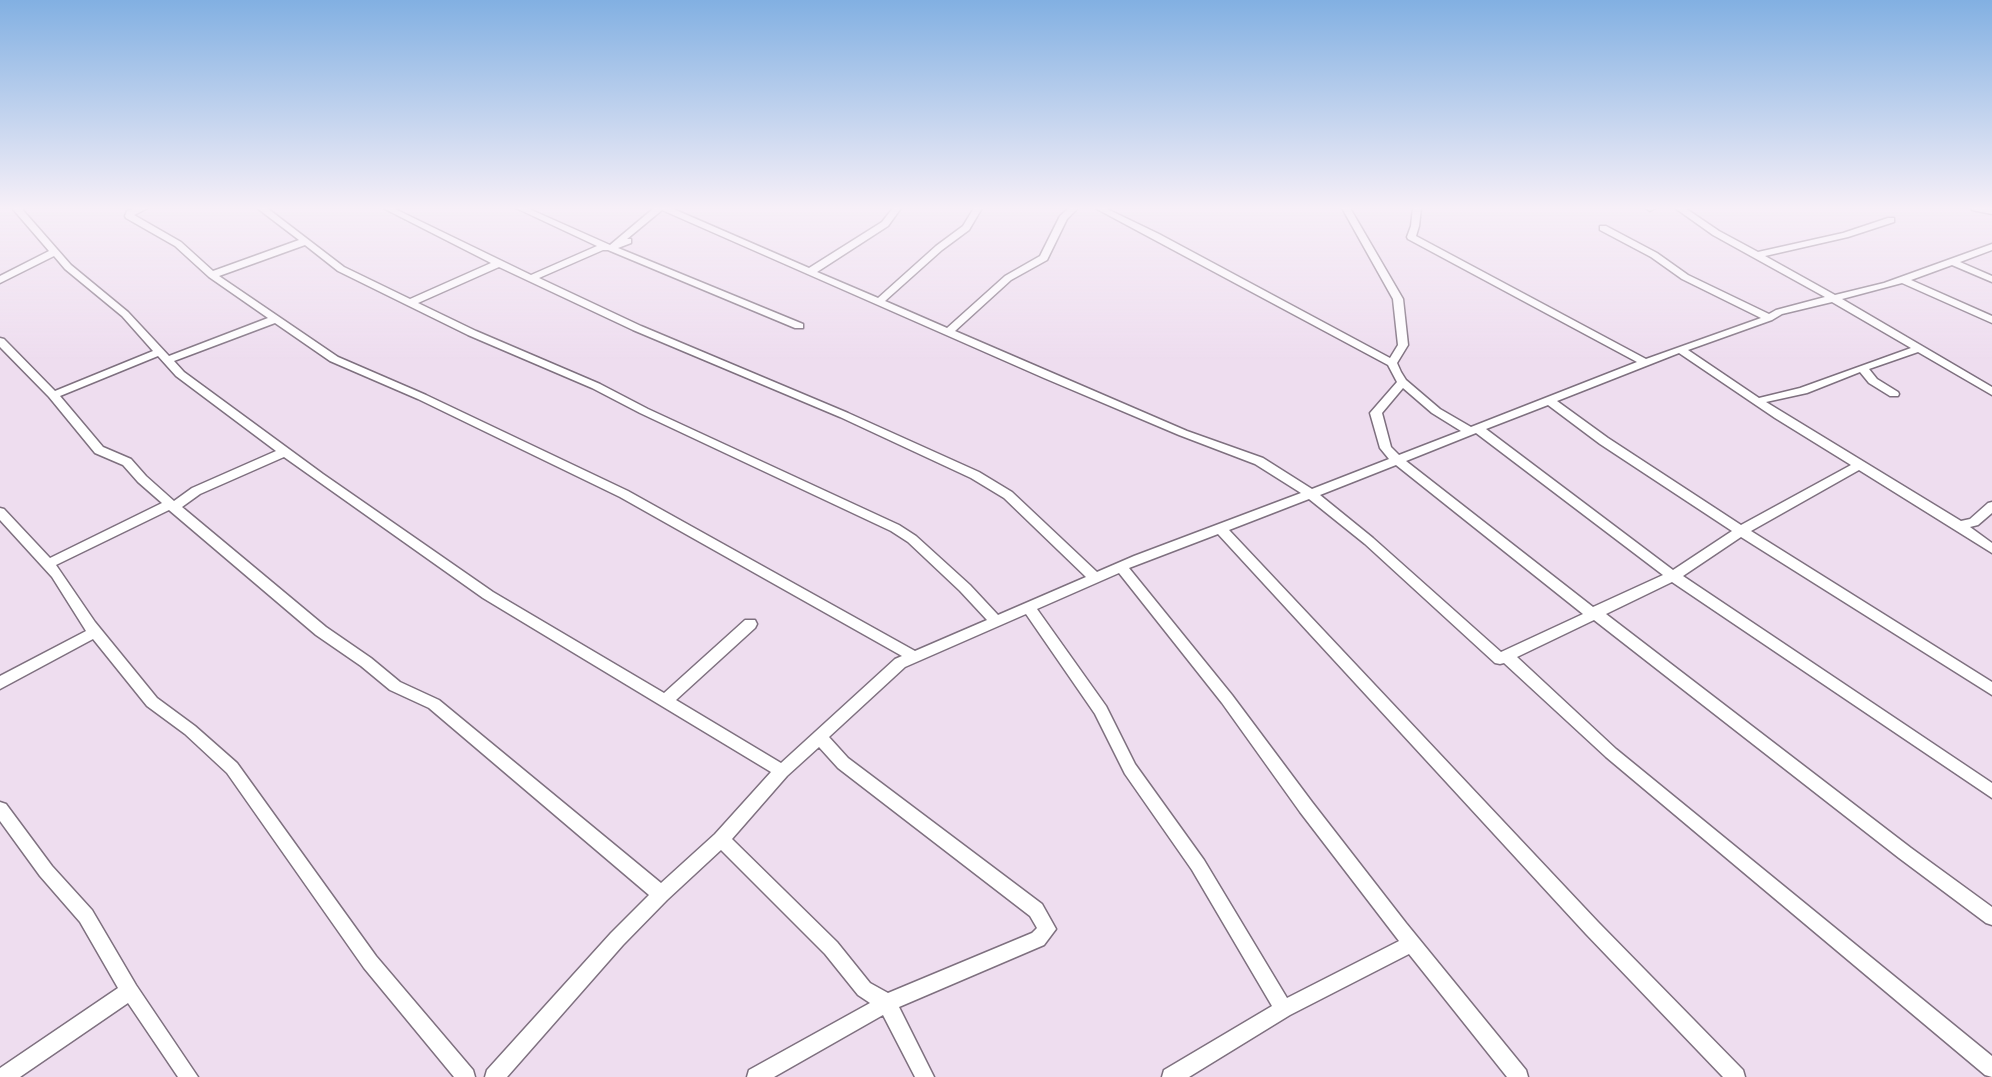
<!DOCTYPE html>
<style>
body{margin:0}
canvas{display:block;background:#eeddef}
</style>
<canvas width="1992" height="1077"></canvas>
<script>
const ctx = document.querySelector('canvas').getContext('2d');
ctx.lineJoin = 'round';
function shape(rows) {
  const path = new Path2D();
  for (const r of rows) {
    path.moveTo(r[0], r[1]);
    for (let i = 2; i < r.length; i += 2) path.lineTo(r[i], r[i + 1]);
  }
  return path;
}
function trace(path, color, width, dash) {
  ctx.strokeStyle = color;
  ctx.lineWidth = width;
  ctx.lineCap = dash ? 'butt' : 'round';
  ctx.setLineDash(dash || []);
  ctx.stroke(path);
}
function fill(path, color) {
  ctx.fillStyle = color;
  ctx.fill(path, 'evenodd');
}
const street = shape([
 [12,208,21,208,71,265,128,312,169,356,268,318,209,277,175,246,126,218,125,216,127,211,136,208,148,208,134,215,181,242,213,271,299,240,257,208,267,208,344,267,410,299,491,263,383,208,393,208,531,275,597,246,516,208,527,208,610,245,654,208,671,208,809,268,882,222,893,208,901,208,888,226,817,272,878,298,936,246,963,226,974,208,982,208,969,230,942,250,885,301,947,328,1005,276,1040,256,1060,216,1069,208,1078,208,1067,219,1047,260,1011,280,955,331,1187,431,1263,458,1312,489,1389,459,1380,448,1370,413,1397,382,1388,365,1095,208,1105,208,1159,234,1390,358,1398,345,1393,299,1342,208,1350,208,1403,299,1408,345,1397,363,1401,372,1406,380,1440,409,1471,427,1637,362,1408,239,1407,237,1411,226,1413,208,1421,208,1419,226,1416,236,1646,359,1761,318,1682,279,1651,257,1600,230,1600,226,1606,226,1657,253,1688,275,1769,314,1776,310,1825,297,1713,235,1675,208,1685,208,1719,231,1758,252,1843,233,1888,218,1894,218,1894,222,1848,237,1765,256,1835,295,1884,283,1992,244,1992,250,1960,262,1992,276,1992,282,1952,265,1911,280,1992,316,1992,323,1902,283,1842,299,1992,387,1992,395,1918,352,1869,369,1877,379,1898,392,1899,394,1898,396,1890,396,1869,383,1860,372,1807,393,1766,402,1961,521,1970,519,1988,503,1992,502,1992,513,1978,525,1970,527,1992,543,1992,553,1859,470,1751,531,1992,682,1992,695,1741,537,1683,576,1992,783,1992,798,1672,582,1606,614,1911,848,1992,907,1992,925,1986,923,1899,858,1594,620,1517,657,1616,749,1992,1056,1992,1077,1985,1075,1606,757,1504,663,1500,664,1495,663,1365,544,1309,499,1229,530,1598,922,1743,1070,1745,1077,1723,1077,1586,934,1218,534,1129,568,1232,695,1312,802,1406,923,1526,1070,1528,1077,1507,1077,1409,954,1290,1015,1189,1077,1162,1077,1164,1070,1272,1006,1192,870,1125,774,1095,714,1026,614,905,667,829,737,848,758,1042,904,1056,929,1044,945,899,1007,934,1077,915,1077,883,1015,774,1077,747,1077,749,1070,870,1003,858,995,825,954,721,850,667,900,623,945,507,1077,485,1077,487,1070,611,933,649,895,429,708,390,690,361,666,316,635,169,510,56,565,95,622,157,698,195,726,237,763,376,956,473,1070,475,1077,454,1077,364,968,227,773,185,734,147,706,93,639,0,689,0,676,86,631,52,577,0,520,0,508,4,509,50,558,162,503,138,482,123,465,95,453,49,397,0,347,0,338,4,339,55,391,153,351,122,316,65,269,54,256,0,283,0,276,49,251,12,208],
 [662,210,1044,378,1179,435,1255,464,1301,493,1134,556,1097,572,1012,492,979,472,848,413,641,326,539,278,603,250,608,250,795,328,803,328,803,324,618,248,631,243,631,239,627,239,662,210],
 [305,245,338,271,407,305,468,335,592,388,640,413,891,531,908,542,960,591,987,620,915,651,628,491,426,395,338,357,219,276,305,245],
 [499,267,633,330,840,417,971,478,1004,498,1086,577,998,615,970,585,916,536,899,525,648,409,600,384,476,331,418,303,499,267],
 [1832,302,1911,348,1800,388,1759,398,1688,350,1772,320,1782,314,1832,302],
 [275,323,330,361,418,399,620,497,902,656,895,659,781,763,676,700,755,628,757,624,755,620,745,620,664,693,493,592,323,474,184,372,174,361,275,323],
 [1679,353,1775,418,1851,465,1741,525,1608,438,1557,401,1679,353],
 [158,356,176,376,276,451,192,488,174,501,146,476,131,459,103,447,60,396,158,356],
 [1403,388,1432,413,1461,431,1399,455,1391,447,1382,413,1403,388],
 [1548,405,1600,444,1732,531,1673,570,1486,429,1548,405],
 [1476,433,1663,575,1593,607,1406,461,1476,433],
 [284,457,483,598,771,772,715,834,661,883,439,700,400,682,371,658,326,627,182,507,200,494,284,457],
 [1396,465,1583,614,1501,652,1373,538,1320,495,1396,465],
 [1119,573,1222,703,1300,812,1399,941,1287,998,1204,860,1135,764,1106,706,1037,609,1119,573],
 [819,747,838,768,1030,916,1037,928,1032,933,888,993,870,983,837,942,732,839,787,776,819,747],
 [1646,208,1656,208,1650,211,1646,208],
 [1971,208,1992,208,1992,214,1972,210,1971,208],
 [0,802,6,804,52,866,92,910,136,985,198,1077,178,1077,128,1003,20,1077,0,1077,0,1068,118,988,80,922,40,876,0,821,0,802]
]);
trace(street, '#7e707f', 3);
fill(street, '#fff');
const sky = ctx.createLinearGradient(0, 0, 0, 359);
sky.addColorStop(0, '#82b0e2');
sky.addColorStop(0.58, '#f7f0f8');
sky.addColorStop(1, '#f7f0f800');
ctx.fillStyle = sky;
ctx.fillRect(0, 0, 1992, 359);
</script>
